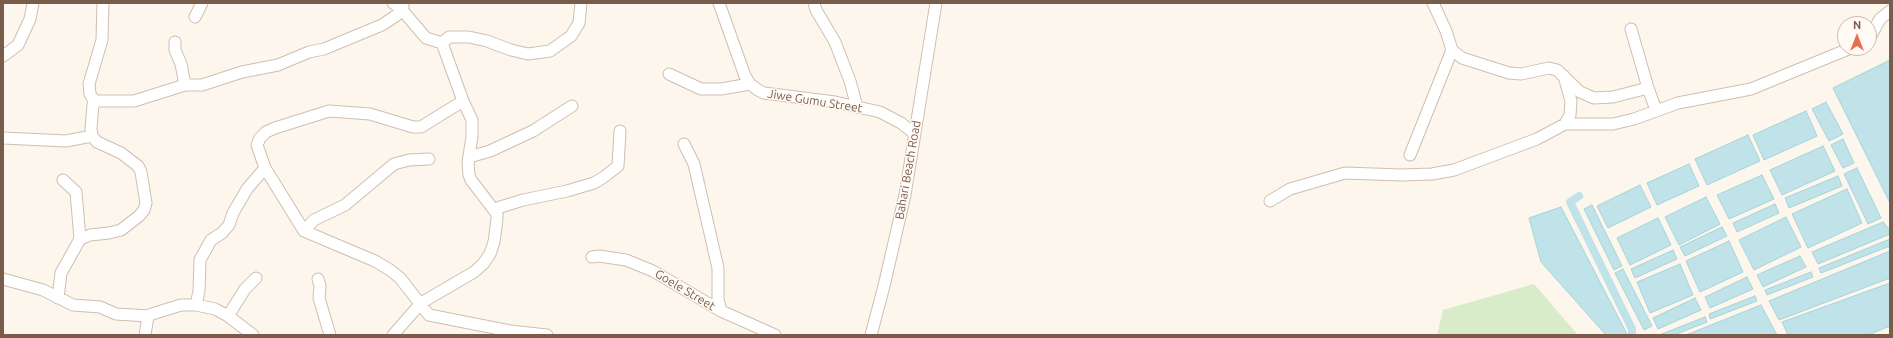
<!DOCTYPE html>
<style>
body{margin:0}
#map{position:relative;width:1893px;height:338px;overflow:hidden;background:#fdf6ec;font-family:Ubuntu,sans-serif}
canvas{display:block}
.frame{position:absolute;inset:0;border:4px solid #7a5c4d;pointer-events:none}
.north{position:absolute;left:1837px;top:16px;width:40px;height:40px;box-sizing:border-box;background:#fffaf3;border:1px solid #cabbb1;border-radius:50%;rotate:0deg;font-size:11px;font-weight:700;line-height:16px;text-align:center;color:#7a5c4d}
.north::after{content:'';display:block;margin:auto;width:14px;height:18px;background:#e76f51;clip-path:polygon(50% 0,100% 100%,50% 72%,0 100%)}
</style>
<div id="map">
<canvas width="1893" height="338"></canvas>
<div class="frame"></div>
<div class="north">N</div>
</div>
<script>
const ctx = document.querySelector('canvas').getContext('2d');
ctx.lineJoin = 'round';
function fill(path, color) {
  ctx.fillStyle = color;
  ctx.fill(path, 'evenodd');
}
function shape(rows) {
  const path = new Path2D();
  for (const r of rows) {
    path.moveTo(r[0], r[1]);
    for (let i = 2; i < r.length; i += 2) path.lineTo(r[i], r[i + 1]);
  }
  return path;
}
function trace(path, color, width, dash) {
  ctx.strokeStyle = color;
  ctx.lineWidth = width;
  ctx.lineCap = dash ? 'butt' : 'round';
  ctx.setLineDash(dash || []);
  ctx.stroke(path);
}
function drawText(font, color, halo, rows, align = 'center') {
  ctx.font = font + ' Ubuntu,sans-serif';
  ctx.lineWidth = 3;
  ctx.setLineDash([]);
  ctx.textBaseline = 'middle';
  ctx.strokeStyle = halo;
  ctx.fillStyle = color;
  for (const [text, x, y, turn = 0] of rows) {
    ctx.save();
    ctx.translate(x, y);
    ctx.rotate((+turn || 0) * Math.PI / 180);
    ctx.textAlign = isNaN(turn) ? turn : align;
    if (halo) ctx.strokeText(text, 0, 0);
    ctx.fillText(text, 0, 0);
    ctx.restore();
  }
}
fill(shape([
 [1534,284,1578,335,1437,335,1443,310]
]), '#d8ecc9');
const water = shape([
 [1890,60,1890,203,1833,88,1890,60],
 [1826,102,1843,134,1829,141,1812,109,1826,102],
 [1806,111,1817,136,1764,160,1753,135,1806,111],
 [1748,135,1760,161,1707,185,1695,159,1748,135],
 [1843,139,1854,163,1843,168,1831,145,1843,139],
 [1823,146,1835,171,1782,195,1770,170,1823,146],
 [1689,164,1699,186,1657,205,1647,183,1689,164],
 [1857,168,1881,218,1868,224,1844,174,1857,168],
 [1762,175,1774,199,1729,219,1717,195,1762,175],
 [1838,176,1842,186,1789,208,1785,198,1838,176],
 [1640,185,1651,207,1608,228,1597,206,1640,185],
 [1847,189,1862,223,1808,248,1792,214,1847,189],
 [1706,197,1720,224,1679,245,1665,217,1706,197],
 [1775,204,1779,213,1737,232,1733,223,1775,204],
 [1592,205,1622,266,1614,270,1584,209,1592,205],
 [1561,207,1627,334,1625,335,1606,335,1541,262,1529,218,1561,207],
 [1786,217,1801,247,1754,270,1739,240,1786,217],
 [1658,218,1671,245,1630,265,1617,238,1658,218],
 [1883,222,1890,230,1890,234,1818,264,1812,252,1883,222],
 [1722,227,1727,236,1685,256,1680,247,1722,227],
 [1890,239,1890,246,1821,273,1819,268,1890,239],
 [1729,241,1743,272,1700,292,1686,261,1729,241],
 [1673,250,1677,259,1635,278,1631,269,1673,250],
 [1890,251,1890,278,1779,320,1769,301,1890,251],
 [1800,256,1806,267,1763,287,1757,275,1800,256],
 [1680,264,1693,295,1650,313,1637,282,1680,264],
 [1623,269,1652,326,1644,330,1615,273,1623,269],
 [1811,272,1813,277,1767,295,1765,290,1811,272],
 [1747,277,1753,289,1710,308,1705,297,1747,277],
 [1890,283,1890,326,1868,335,1788,335,1782,322,1890,283],
 [1755,296,1757,301,1710,319,1709,314,1755,296],
 [1695,298,1701,310,1658,329,1653,318,1695,298],
 [1761,305,1777,335,1686,335,1761,305],
 [1705,317,1707,322,1674,335,1659,335,1705,317]
]);
fill(water, '#bfe3e8');
trace(water, '#a5d3da', 1);
trace(shape([
 [1579,196,1570,202,1632,329,1632,335]
]), '#bfe3e8', 8);
const minor = shape([
 [719,3,745,76,750,84,758,90,764,93,835,102,880,112,901,123,915,134],
 [814,3,816,10,835,42,850,81,857,107],
 [1433,3,1446,31,1452,50,1462,58,1509,73,1521,74,1549,68,1557,70,1580,92,1594,98,1613,97,1648,88],
 [195,17,202,3],
 [1631,29,1648,88,1656,110],
 [1869,39,1880,19,1890,11],
 [442,43,449,37,469,37,487,41,511,50,528,54,550,51,571,36,579,23,581,3],
 [3,56,18,45,30,19,33,3],
 [669,74,701,89,721,89,750,84],
 [185,85,202,85,242,72,278,65,309,52,324,49,382,25,403,11,403,6],
 [463,101,421,127,413,127,370,114,329,111,275,128,266,132,260,138,257,145,265,168,304,231,375,261,390,270,400,278,429,315,510,331,547,335],
 [95,102,90,94,89,84,102,40,103,3],
 [1565,124,1613,124,1634,119,1678,103,1751,89,1851,48],
 [3,138,66,141,92,136],
 [684,144,694,164,718,268,718,299,721,311],
 [1410,155,1452,50],
 [469,157,490,151,533,131,572,106],
 [63,180,76,192,80,239],
 [1270,201,1290,189,1345,173,1401,175,1432,174,1454,170,1537,139,1565,124,1570,115,1571,101,1564,76],
 [494,209,523,200,567,191,594,183,604,177,618,166,620,131],
 [304,231,314,220,345,205,394,164,409,160,429,159],
 [592,257,599,256,626,260,653,271,721,311,775,335],
 [3,279,43,290,73,305,100,307,116,314,148,316],
 [318,279,320,286,319,298,330,335],
 [58,298,61,273,80,239,90,235,109,233,121,230,139,216,144,210,146,203,141,172,138,166,121,153,97,142,92,136,91,129,93,105,95,102,99,101,134,101,185,85,181,64,175,50,175,42],
 [196,305,199,291,200,260,211,240,222,233,229,225,233,213,247,189,265,168],
 [228,316,245,289,256,278],
 [145,335,148,316,152,314,181,305,196,305,215,309,228,316,253,335],
 [393,335,421,303,474,272,483,264,490,254,494,242,497,219,497,214,471,180,469,175,468,162,472,137,472,120,463,101,442,43,426,38,403,11,393,3],
 [871,335,884,286,905,195,936,3]
]);
trace(minor, '#d1beb0', 13);
trace(minor, '#fff', 11);
drawText('12px', '#7a5c4d', '#fffaf3', [
 ["Jiwe Gumu Street",815,101,9],
 ["Bahari Beach Road",908,170,-80],
 ["Goele Street",685,290,31]
]);
</script>
